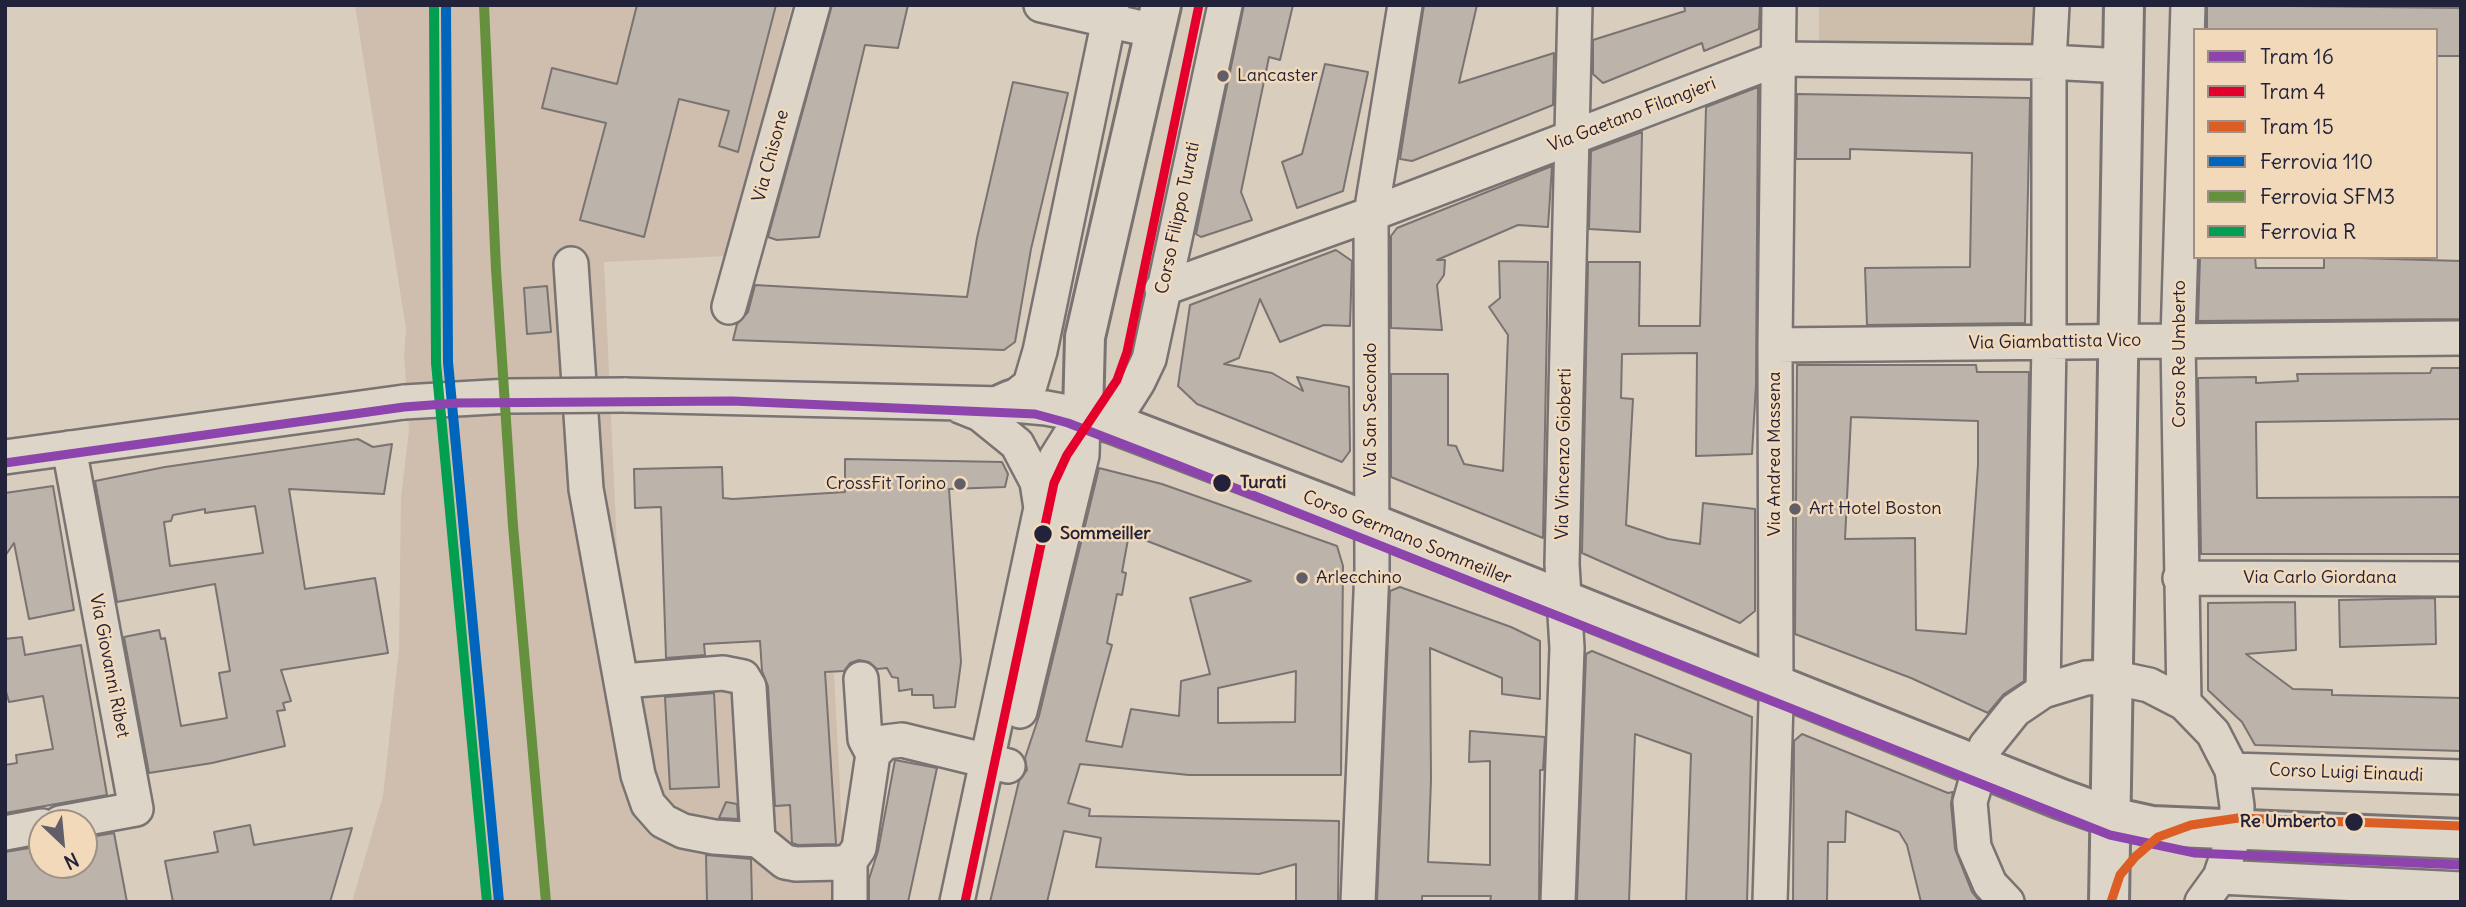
<!DOCTYPE html>
<style>
body{margin:0}
#map{position:relative;width:2466px;height:907px;overflow:hidden;background:#d9cdbe;font-family:Delius,sans-serif}
canvas{display:block}
.frame{position:absolute;inset:0;border:7px solid #22223b;pointer-events:none}
.legend{position:absolute;left:2193px;top:28px;width:245px;height:231px;box-sizing:border-box;background:#f1d9b9;border:2px solid #9e9087;margin:0;padding:9px 12px;list-style:none;font-size:21px;color:#22223b}
.legend li{display:flex;align-items:center;gap:14px;height:35px}
.legend b{width:35px;border:2px solid #9e9087}
.north{position:absolute;left:28px;top:809px;width:70px;height:70px;box-sizing:border-box;background:#f1d9b9;border:2px solid #9e9087;border-radius:50%;rotate:154deg;font-size:19px;font-weight:700;line-height:28px;text-align:center;color:#22223b}
.north::after{content:'';display:block;margin:auto;width:24px;height:32px;background:#625e69;clip-path:polygon(50% 0,100% 100%,50% 72%,0 100%)}
</style>
<div id="map">
<canvas width="2466" height="907"></canvas>
<div class="frame"></div>
<ul class="legend">
<li><b style="height:9px;background:#8e44ad"></b>Tram 16</li>
<li><b style="height:9px;background:#e4002b"></b>Tram 4</li>
<li><b style="height:9px;background:#dd5e24"></b>Tram 15</li>
<li><b style="height:9px;background:#0065bd"></b>Ferrovia 110</li>
<li><b style="height:9px;background:#65903e"></b>Ferrovia SFM3</li>
<li><b style="height:9px;background:#029f50"></b>Ferrovia R</li>
</ul>
<div class="north">N</div>
</div>
<script>
const ctx = document.querySelector('canvas').getContext('2d');
ctx.lineJoin = 'round';
function fill(path, color) {
  ctx.fillStyle = color;
  ctx.fill(path, 'evenodd');
}
function shape(rows) {
  const path = new Path2D();
  for (const r of rows) {
    path.moveTo(r[0], r[1]);
    for (let i = 2; i < r.length; i += 2) path.lineTo(r[i], r[i + 1]);
  }
  return path;
}
function trace(path, color, width, dash) {
  ctx.strokeStyle = color;
  ctx.lineWidth = width;
  ctx.lineCap = dash ? 'butt' : 'round';
  ctx.setLineDash(dash || []);
  ctx.stroke(path);
}
function drawText(font, color, halo, rows, align = 'center') {
  ctx.font = font + ' Delius,sans-serif';
  ctx.lineWidth = 5;
  ctx.setLineDash([]);
  ctx.textBaseline = 'middle';
  ctx.strokeStyle = halo;
  ctx.fillStyle = color;
  for (const [text, x, y, turn = 0] of rows) {
    ctx.save();
    ctx.translate(x, y);
    ctx.rotate((+turn || 0) * Math.PI / 180);
    ctx.textAlign = isNaN(turn) ? turn : align;
    if (halo) ctx.strokeText(text, 0, 0);
    ctx.fillText(text, 0, 0);
    ctx.restore();
  }
}
fill(shape([
 [355,5,792,5,729,256,604,262,623,680,638,688,834,673,844,867,878,868,875,902,352,902,383,796,399,649,401,498,409,430,404,354,406,329]
]), '#cfbead');
fill(shape([
 [1819,5,2036,5,2034,43,1819,43]
]), '#cdbeac');
const building = shape([
 [637,5,776,5,738,152,719,146,729,111,679,99,644,237,580,220,606,123,542,108,552,68,617,84,637,5],
 [832,5,908,5,898,48,865,45,819,237,777,240,768,237,832,5],
 [1244,5,1293,5,1280,60,1269,57,1241,192,1252,220,1201,237,1196,234,1244,5],
 [1424,5,1477,5,1459,83,1554,53,1553,105,1412,161,1400,159,1424,5],
 [1684,5,1760,5,1759,29,1704,51,1702,43,1603,83,1593,74,1593,40,1685,11,1684,5],
 [2207,5,2461,8,2461,56,2436,56,2436,30,2207,30,2207,5],
 [1325,64,1368,72,1343,191,1297,208,1282,162,1302,154,1325,64],
 [1013,82,1068,93,1031,249,1015,342,1004,350,733,340,737,324,748,312,755,285,967,297,977,238,1013,82],
 [1758,87,1756,384,1752,454,1696,456,1697,353,1622,354,1621,398,1633,399,1626,525,1668,539,1700,544,1703,503,1755,509,1755,611,1740,623,1582,553,1588,262,1640,262,1639,326,1700,326,1706,107,1758,87],
 [1797,94,2030,98,2025,323,1867,325,1865,268,1970,267,1972,153,1850,149,1850,159,1796,159,1797,94],
 [1642,132,1640,232,1589,229,1591,151,1642,132],
 [1552,166,1548,227,1518,225,1437,260,1445,260,1444,275,1437,285,1442,330,1391,328,1391,236,1397,228,1552,166],
 [1336,250,1352,261,1350,326,1324,325,1280,342,1260,299,1239,358,1224,364,1272,373,1303,391,1297,377,1349,387,1350,451,1342,462,1197,404,1178,386,1190,305,1336,250],
 [2200,257,2255,257,2256,268,2324,268,2324,257,2461,261,2461,319,2198,321,2200,257],
 [1499,261,1548,262,1543,538,1391,477,1391,374,1448,374,1448,445,1456,446,1464,464,1503,471,1508,335,1489,307,1500,298,1499,261],
 [547,286,551,332,527,334,524,288,547,286],
 [1797,365,1976,365,1977,372,2029,372,2024,681,2004,694,1988,713,1911,678,1795,634,1797,365],
 [1851,417,1978,421,1978,465,1966,634,1916,630,1915,538,1845,539,1851,417],
 [2432,368,2461,368,2461,419,2256,422,2257,498,2461,497,2461,554,2201,554,2198,378,2256,377,2256,383,2298,381,2297,374,2430,373,2432,368],
 [358,439,373,447,392,444,384,494,289,489,305,589,375,578,388,653,281,670,291,701,283,703,285,710,277,711,285,746,212,763,149,773,124,637,159,630,161,639,165,638,181,726,227,718,219,673,230,671,215,584,117,602,95,481,165,467,358,439],
 [255,506,263,553,170,566,164,522,171,521,173,515,205,509,205,513,255,506],
 [845,459,1002,462,1008,474,1005,487,949,489,961,662,955,707,934,708,933,695,912,695,912,689,899,691,898,678,892,677,887,668,877,669,869,662,859,660,850,663,844,671,825,672,836,844,798,845,792,843,790,805,775,806,768,686,762,671,760,641,704,644,705,655,666,658,661,507,635,508,634,469,722,467,723,498,733,499,845,492,845,459],
 [1099,468,1162,484,1337,546,1343,566,1341,775,1189,775,1080,764,1068,803,1090,809,1089,816,1339,821,1338,902,1296,902,1296,864,1259,874,1096,867,1101,838,1064,831,1047,902,990,902,1019,781,1027,770,1025,758,1039,716,1099,468],
 [1129,534,1251,581,1190,598,1210,674,1181,681,1179,716,1131,709,1122,747,1086,741,1112,645,1107,643,1117,594,1122,595,1126,573,1122,572,1129,534],
 [1296,671,1295,722,1218,723,1218,688,1296,671],
 [53,486,74,610,29,619,14,543,5,556,5,493,53,486],
 [1400,587,1511,627,1540,641,1540,699,1502,694,1502,678,1430,648,1431,780,1428,862,1490,865,1490,761,1469,762,1470,731,1545,737,1543,770,1540,770,1539,902,1490,902,1491,896,1422,896,1422,902,1377,902,1390,591,1400,587],
 [2435,598,2436,644,2340,647,2339,600,2435,598],
 [2295,602,2296,650,2246,654,2293,689,2332,690,2332,695,2461,698,2461,751,2255,745,2242,722,2208,690,2208,603,2295,602],
 [22,637,25,655,81,645,107,795,5,813,5,765,17,763,16,755,53,749,43,696,9,702,5,688,5,639,22,637],
 [1592,651,1752,717,1747,902,1686,902,1691,754,1635,734,1629,902,1577,902,1586,654,1592,651],
 [714,693,719,787,670,789,665,697,714,693],
 [1802,734,1948,793,1953,792,1951,804,1955,849,1972,892,1980,902,1921,902,1907,845,1899,832,1846,811,1845,842,1828,842,1827,902,1793,902,1794,741,1802,734],
 [895,760,937,768,908,902,869,902,869,879,878,851,895,760],
 [726,802,737,804,738,819,719,818,726,802],
 [250,825,254,845,352,828,330,902,173,902,165,861,218,852,214,832,250,825],
 [114,833,127,902,5,902,5,852,42,846,42,865,84,865,84,838,114,833],
 [706,855,751,859,752,902,707,902,706,855]
]);
fill(building, '#bcb3aa');
trace(building, '#797372', 2);
const minor = shape([
 [1041,5,1155,31],
 [571,264,586,489,638,775,648,804,663,821,683,831,714,837,758,840,785,862,796,864,840,863,850,861,859,848,873,754,885,742,902,740,1008,766],
 [1162,289,1371,214,1778,59,2049,62,2123,66],
 [729,307,813,5],
 [1775,345,2461,338],
 [624,395,1002,404,1046,408,1083,415],
 [1011,400,1030,385,1040,351,1112,5],
 [960,406,980,414,1017,444,1037,482,1041,508],
 [1112,423,1138,382,1149,359,1225,5],
 [5,457,404,402],
 [2180,578,2461,579],
 [861,679,865,739,873,754],
 [623,681,723,673,743,677,749,687,758,840],
 [2043,691,2049,342,2049,62,2052,5],
 [2184,703,2178,340,2188,5],
 [1020,711,1082,455,1083,416],
 [2232,770,2461,777],
 [60,823,136,809,69,448],
 [5,833,42,826],
 [850,861,850,902],
 [2220,877,2461,889],
 [957,902,1041,508,1056,458,1083,415],
 [1358,902,1372,569,1371,214,1405,5],
 [1558,902,1567,648,1562,564,1575,5],
 [1770,902,1776,702,1775,345,1779,5],
 [2007,902,1990,884,1974,847,1970,802,1986,746,2015,710,2043,691,2086,678,2111,677,2149,685,2184,703,2213,733,2232,770,2237,806,2236,830,2220,877,2202,902]
]);
const major = shape([
 [1161,5,1085,337,1083,415,1112,423,1328,506,2061,799,2111,817,2152,826,2461,839],
 [1002,404,1011,400],
 [2109,902,2124,5]
]);
trace(minor, '#797372', 38);
trace(major, '#797372', 44);
trace(minor, '#ded5c9', 33);
trace(major, '#ded5c9', 38);
const minorBridge = shape([
 [404,402,509,396,624,395]
]);
trace(minorBridge, '#797372', 38, []);
trace(minorBridge, '#ded5c9', 33);
trace(shape([
 [446,5,448,362,499,902]
]), '#0065bd', 10);
trace(shape([
 [484,5,496,269,513,526,546,902]
]), '#65903e', 10);
trace(shape([
 [434,5,436,363,487,902]
]), '#029f50', 10);
trace(shape([
 [5,463,404,407,458,403,732,401,1035,414,1068,423,1177,465,2110,835,2195,853,2461,865]
]), '#8e44ad', 9);
trace(shape([
 [965,902,1054,483,1067,455,1117,380,1127,352,1199,5]
]), '#e4002b', 9);
trace(shape([
 [2111,902,2120,875,2135,857,2158,837,2191,825,2238,818,2461,826]
]), '#dd5e24', 9);
for (const [x, y, r, color] of [
 [1223,76,7,"#625e69"],
 [1222,483,10,"#22223b"],
 [960,484,7,"#625e69"],
 [1795,509,7,"#625e69"],
 [1043,534,10,"#22223b"],
 [1302,578,7,"#625e69"],
 [2354,822,10,"#22223b"]
]) {
  const dot = new Path2D();
  dot.arc(x, y, r, 0, 2 * Math.PI);
  ctx.fillStyle = color;
  ctx.fill(dot);
  trace(dot, '#f1d9b9', 2.5);
}
drawText('18px', '#22223b', '#f1d9b9', [
 ["Lancaster",1237,76],
 ["CrossFit Torino",946,484,"right"],
 ["Art Hotel Boston",1809,509],
 ["Arlecchino",1316,578]
], 'left');
drawText('18px', '#22223b', '#f1d9b9', [
 ["Via Gaetano Filangieri",1632,115,-21],
 ["Via Chisone",771,156,-75],
 ["Corso Filippo Turati",1178,218,-78],
 ["Via Giambattista Vico",2055,342,-1],
 ["Corso Re Umberto",2180,354,-90],
 ["Via San Secondo",1371,410,-90],
 ["Via Vincenzo Gioberti",1564,454,-89],
 ["Via Andrea Massena",1775,454,-90],
 ["Corso Germano Sommeiller",1407,538,22],
 ["Via Carlo Giordana",2320,578],
 ["Via Giovanni Ribet",109,666,79],
 ["Corso Luigi Einaudi",2346,773,2]
]);
drawText('bold 18px', '#22223b', '#f1d9b9', [
 ["Turati",1240,483],
 ["Sommeiller",1060,534],
 ["Re Umberto",2336,822,"right"]
], 'left');
</script>
